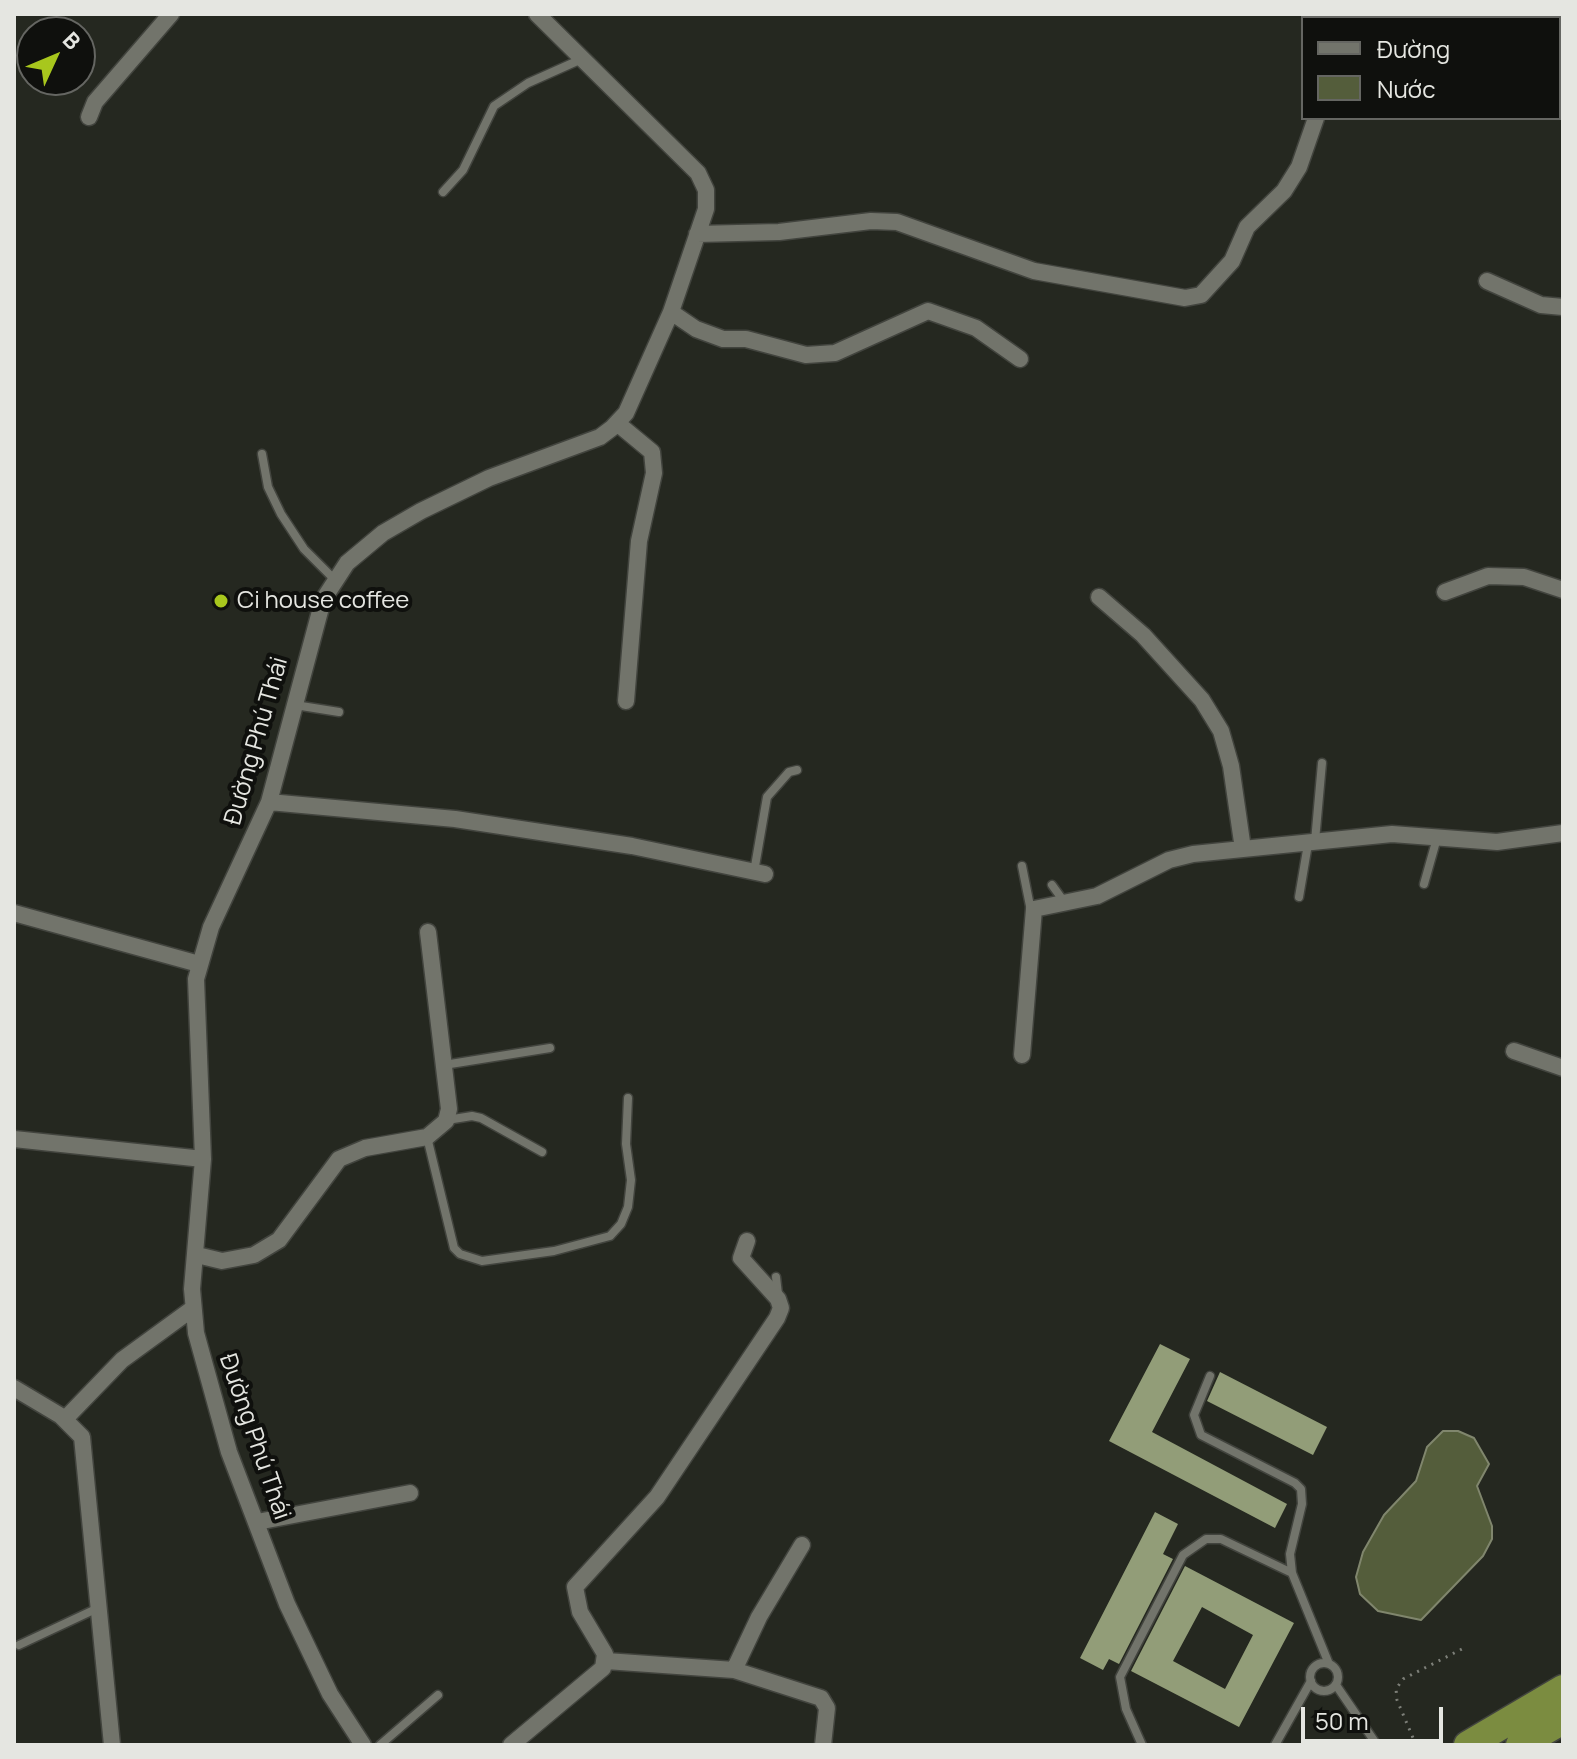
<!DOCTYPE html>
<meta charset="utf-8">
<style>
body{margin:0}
#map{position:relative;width:1577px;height:1759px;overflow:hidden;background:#252820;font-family:Manrope,sans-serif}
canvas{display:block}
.frame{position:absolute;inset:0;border:16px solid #e5e6e1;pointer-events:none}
.legend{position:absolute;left:1301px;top:16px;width:260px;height:104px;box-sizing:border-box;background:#0f100d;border:2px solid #656662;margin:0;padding:10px 14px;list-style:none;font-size:24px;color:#e5e6e1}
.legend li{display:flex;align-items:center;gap:16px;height:40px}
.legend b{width:40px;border:2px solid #656662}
.north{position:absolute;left:16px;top:16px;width:80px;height:80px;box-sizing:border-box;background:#0f100d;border:2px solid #656662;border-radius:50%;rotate:46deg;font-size:22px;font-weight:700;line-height:32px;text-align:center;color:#e5e6e1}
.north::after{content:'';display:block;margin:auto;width:28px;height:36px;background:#a8c71d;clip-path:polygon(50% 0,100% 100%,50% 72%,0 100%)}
.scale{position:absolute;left:1301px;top:1707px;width:142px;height:36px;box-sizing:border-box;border:4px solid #e5e6e1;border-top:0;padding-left:10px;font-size:24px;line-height:28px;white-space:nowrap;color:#e5e6e1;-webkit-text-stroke:6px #0f100d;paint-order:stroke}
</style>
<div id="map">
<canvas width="1577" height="1759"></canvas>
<div class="frame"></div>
<ul class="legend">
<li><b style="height:10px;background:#72746b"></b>Đường</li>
<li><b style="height:22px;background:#545d3b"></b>Nước</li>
</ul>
<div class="north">B</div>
<div class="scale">50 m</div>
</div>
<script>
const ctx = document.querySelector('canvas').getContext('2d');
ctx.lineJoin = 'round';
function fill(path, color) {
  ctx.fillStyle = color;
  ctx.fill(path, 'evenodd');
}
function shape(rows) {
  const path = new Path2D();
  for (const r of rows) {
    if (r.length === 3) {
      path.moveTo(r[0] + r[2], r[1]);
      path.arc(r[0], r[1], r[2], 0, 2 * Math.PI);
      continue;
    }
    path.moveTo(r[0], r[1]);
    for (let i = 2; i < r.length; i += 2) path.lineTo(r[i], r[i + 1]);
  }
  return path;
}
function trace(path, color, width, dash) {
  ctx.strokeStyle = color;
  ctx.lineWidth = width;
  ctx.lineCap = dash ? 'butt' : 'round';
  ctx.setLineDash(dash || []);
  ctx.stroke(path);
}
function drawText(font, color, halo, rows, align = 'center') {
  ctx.font = font + ' Manrope,sans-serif';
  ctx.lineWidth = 8;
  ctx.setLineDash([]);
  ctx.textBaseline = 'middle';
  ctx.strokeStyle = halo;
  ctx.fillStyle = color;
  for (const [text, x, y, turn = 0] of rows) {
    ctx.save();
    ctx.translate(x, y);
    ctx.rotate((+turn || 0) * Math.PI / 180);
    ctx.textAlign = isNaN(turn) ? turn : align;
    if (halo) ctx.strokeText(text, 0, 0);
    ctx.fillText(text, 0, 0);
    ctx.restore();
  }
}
const water = shape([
 [1443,1431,1458,1431,1474,1438,1489,1464,1477,1486,1492,1526,1492,1539,1483,1556,1421,1620,1378,1611,1360,1594,1356,1577,1363,1552,1384,1515,1416,1481,1427,1447,1443,1431]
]);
fill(water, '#545d3b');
trace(water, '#80866d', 2);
fill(shape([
 [1160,1344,1190,1359,1152,1432,1287,1504,1275,1528,1109,1441],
 [1220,1372,1327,1427,1313,1455,1207,1401],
 [1155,1512,1178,1524,1163,1554,1173,1559,1119,1664,1109,1659,1103,1670,1080,1658],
 [1185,1566,1294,1623,1239,1727,1131,1671],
 [1202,1607,1253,1635,1225,1689,1173,1661]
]), '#929d78');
const service = shape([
 [443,192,463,170,494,106,528,83,584,58],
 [262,454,268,487,281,514,304,549,335,580],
 [295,705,339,712],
 [1315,841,1322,763],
 [1022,866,1031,911],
 [754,872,767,797,789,772,797,770],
 [1424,884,1437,838],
 [1052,885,1065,903],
 [1299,897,1308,844],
 [444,1065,550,1048],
 [447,1120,472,1116,481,1118,542,1152],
 [427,1137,454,1248,460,1254,482,1261,554,1251,610,1236,621,1224,628,1207,631,1180,626,1144,628,1098],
 [776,1277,778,1294],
 [1210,1376,1194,1415,1201,1435,1295,1483,1301,1489,1302,1504,1290,1554,1292,1573,1329,1664],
 [19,1645,98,1608],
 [1324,1677,14],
 [1336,1685,1377,1745],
 [380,1745,438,1695],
 [1142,1745,1126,1709,1120,1677,1183,1555,1206,1539,1221,1539,1292,1573],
 [1275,1745,1311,1681]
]);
const minor = shape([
 [1341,18,1342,14],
 [89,117,95,102,171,14],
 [697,234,779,232,871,221,897,222,1034,271,1185,298,1201,295,1232,261,1247,227,1284,191,1299,167,1316,118],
 [1487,281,1541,305,1563,307],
 [671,312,696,329,723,339,746,339,806,355,835,353,928,311,976,328,1020,359],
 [617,423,652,452,654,473,639,541,626,701],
 [1445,592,1488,576,1524,577,1563,590],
 [1099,597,1143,635,1202,700,1221,731,1231,766,1243,849],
 [269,802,455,819,632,846,765,874],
 [14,913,199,964],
 [1514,1051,1563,1068],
 [1022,1055,1034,909,1097,896,1169,860,1193,854,1392,834,1497,842,1563,833],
 [14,1139,203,1159],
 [197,1255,222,1261,254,1255,279,1240,339,1159,365,1148,427,1137,446,1121,449,1109,428,932],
 [14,1388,61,1416,82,1437,112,1745],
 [65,1419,122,1360,192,1309],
 [257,1522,410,1493],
 [606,1661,734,1670,759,1617,802,1545],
 [734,1670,821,1698,827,1708,823,1745],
 [363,1745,330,1694,287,1604,229,1452,196,1333,192,1289,203,1159,196,979,211,927,269,802,323,600,347,563,383,533,421,511,489,478,600,437,612,428,626,413,671,312,706,209,706,190,698,173,537,14],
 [511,1745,603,1668,605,1654,580,1612,575,1587,657,1497,777,1318,781,1308,778,1299,741,1258,747,1241]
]);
const trunk = shape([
 [1468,1745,1563,1689],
 [1520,1745,1563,1720]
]);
trace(service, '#42443e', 11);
trace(minor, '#42443e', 19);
trace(trunk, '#42443e', 31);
trace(shape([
 [1416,1745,1397,1700,1396,1689,1403,1679,1462,1649]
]), '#7d7f78', 3, [2, 6]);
trace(service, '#72746b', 8);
trace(minor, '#72746b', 16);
trace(trunk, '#7b8c40', 28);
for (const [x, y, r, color] of [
 [221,601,8,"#a8c71d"]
]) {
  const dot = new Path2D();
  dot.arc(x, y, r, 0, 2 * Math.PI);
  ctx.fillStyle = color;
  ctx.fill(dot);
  trace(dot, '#0f100d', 3);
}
drawText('24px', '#e5e6e1', '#0f100d', [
 ["Ci house coffee",237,601]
], 'left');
drawText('24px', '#e5e6e1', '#0f100d', [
 ["Đường Phú Thái",257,741,-74],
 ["Đường Phú Thái",254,1437,71]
]);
</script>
